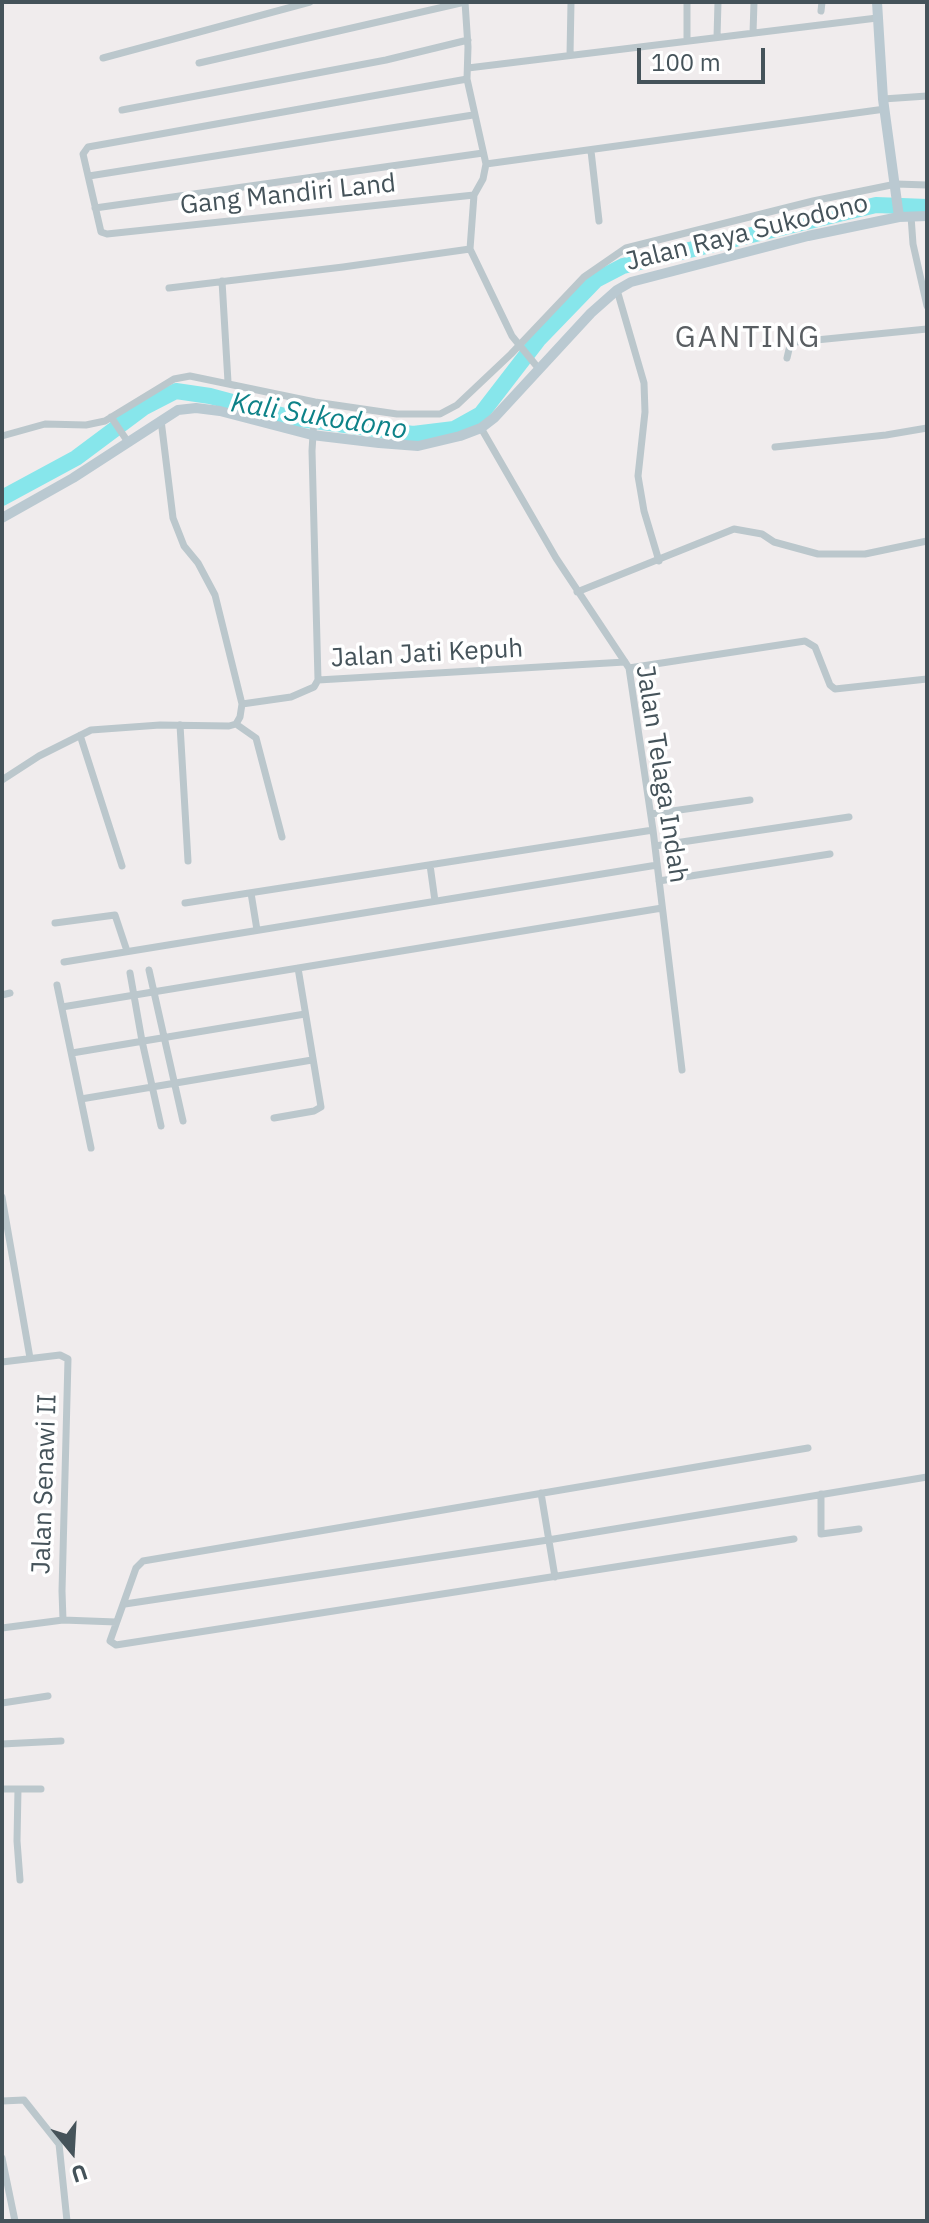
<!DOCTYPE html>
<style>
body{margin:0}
#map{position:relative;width:929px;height:2223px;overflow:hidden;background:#f0eced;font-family:"IBM Plex Sans",sans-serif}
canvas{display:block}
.frame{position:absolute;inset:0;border:4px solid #45535a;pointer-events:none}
.north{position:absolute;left:32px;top:2111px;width:80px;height:80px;-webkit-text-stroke:6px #fff;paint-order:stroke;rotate:162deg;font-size:22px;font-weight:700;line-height:32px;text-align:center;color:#45535a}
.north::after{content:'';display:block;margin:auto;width:28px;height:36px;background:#45535a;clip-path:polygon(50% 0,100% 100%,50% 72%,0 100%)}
.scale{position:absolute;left:637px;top:48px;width:128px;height:36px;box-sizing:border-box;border:4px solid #45535a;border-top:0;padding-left:10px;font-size:24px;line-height:28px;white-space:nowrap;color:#45535a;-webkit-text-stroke:6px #fff;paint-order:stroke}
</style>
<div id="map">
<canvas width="929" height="2223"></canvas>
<div class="frame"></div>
<div class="north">U</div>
<div class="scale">100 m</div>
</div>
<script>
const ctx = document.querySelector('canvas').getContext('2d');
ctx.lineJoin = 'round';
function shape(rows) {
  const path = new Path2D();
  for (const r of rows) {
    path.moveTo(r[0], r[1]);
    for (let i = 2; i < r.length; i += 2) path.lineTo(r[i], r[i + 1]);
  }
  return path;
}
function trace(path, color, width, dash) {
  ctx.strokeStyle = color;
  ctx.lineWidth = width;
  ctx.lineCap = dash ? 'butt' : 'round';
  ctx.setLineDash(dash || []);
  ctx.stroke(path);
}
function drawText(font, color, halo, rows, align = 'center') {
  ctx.font = font + ' "IBM Plex Sans",sans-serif';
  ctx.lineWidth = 7;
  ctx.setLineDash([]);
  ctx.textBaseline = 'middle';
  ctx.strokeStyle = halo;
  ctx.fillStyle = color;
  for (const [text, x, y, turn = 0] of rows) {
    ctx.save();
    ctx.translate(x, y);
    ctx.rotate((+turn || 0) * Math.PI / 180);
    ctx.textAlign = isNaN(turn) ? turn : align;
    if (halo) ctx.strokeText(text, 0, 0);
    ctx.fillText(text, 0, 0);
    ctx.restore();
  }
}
trace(shape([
 [2,498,76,458,143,408,176,391,210,396,292,418,413,434,454,429,481,414,538,340,596,280,623,266,876,205,927,207]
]), '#87e6eb', 16);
trace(shape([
 [821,11,822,2],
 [753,33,754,2],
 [717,37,718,2],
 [687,41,687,2],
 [570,55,571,2],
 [103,58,310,2],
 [199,63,465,2,468,47,467,79,486,164,483,179,474,195,470,249,512,336,539,369],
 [468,68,877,18],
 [467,79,88,147,83,154,101,232,107,234,474,195],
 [883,99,927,96],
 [122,110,386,60,468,40],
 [591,151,599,221],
 [486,164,885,109],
 [89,176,473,115],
 [95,208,483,153],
 [911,216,913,244,927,306],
 [222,281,228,382],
 [169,288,343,267,470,249],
 [617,290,644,383,645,412,638,476,644,511,659,561],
 [787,358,790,345,796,342,927,329],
 [315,402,312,451,318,680],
 [111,417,128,442],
 [481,428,556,558,629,668,653,830,682,1070],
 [2,436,45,424,86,425,105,421,174,379,190,376,315,402,397,414,440,414,457,405,511,354,584,277,626,248,813,201,896,184,927,185],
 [775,447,886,435,927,428],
 [577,592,734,529,762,534,774,542,818,554,865,554,927,541],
 [629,668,805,641,815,647,830,685,835,689,927,679],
 [318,680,625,662],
 [242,704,291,697,314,687,318,680],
 [236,724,256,738,282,837],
 [180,725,188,861],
 [80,735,122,866],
 [2,780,39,756,91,730,160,725,229,726,236,724,240,717,242,704,215,595,198,563,184,546,173,518,161,420],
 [651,814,750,800],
 [655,846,849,817],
 [430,865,435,901],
 [659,881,830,854],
 [251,893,257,930],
 [185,903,653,830],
 [55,923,115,915,127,951],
 [64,962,657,865],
 [149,970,183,1121],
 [130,973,142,1041,161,1126],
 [57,985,91,1148],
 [2,995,10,993],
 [62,1007,662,908],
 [72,1053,305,1014],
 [81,1099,312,1060],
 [274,1118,314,1111,321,1107,298,968],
 [2,1197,30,1358],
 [2,1362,60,1355,68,1359,62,1591,63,1620],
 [541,1493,555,1577],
 [821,1494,821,1534,859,1529],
 [794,1539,116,1645,110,1641,136,1568,143,1561,808,1448],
 [125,1604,548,1540,927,1477],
 [2,1628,63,1620,116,1622],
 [2,1703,48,1696],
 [2,1744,61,1741],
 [2,1789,41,1789],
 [18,1789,17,1841,20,1880],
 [2,2101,24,2100,59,2144,67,2221],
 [2,2158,15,2221]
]), '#bbc7cc', 7);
trace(shape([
 [877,2,883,99,899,217],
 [2,518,73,478,178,410,196,408,220,411,312,435,379,443,418,446,460,436,481,428,494,418,591,313,617,290,631,282,808,236,899,217,927,216]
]), '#bac9d1', 10);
drawText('26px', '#45535a', '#fff', [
 ["Gang Mandiri Land",288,195,-6],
 ["Jalan Raya Sukodono",747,233,-14],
 ["Jalan Jati Kepuh",427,654,-3],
 ["Jalan Telaga Indah",661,774,81],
 ["Jalan Senawi II",45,1484,-88]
]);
drawText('italic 28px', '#0d8288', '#fff', [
 ["Kali Sukodono",319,417,9]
]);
ctx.letterSpacing = '2px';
drawText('30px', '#595e62', '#fff', [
 ["GANTING",748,338]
]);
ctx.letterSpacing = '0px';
</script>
